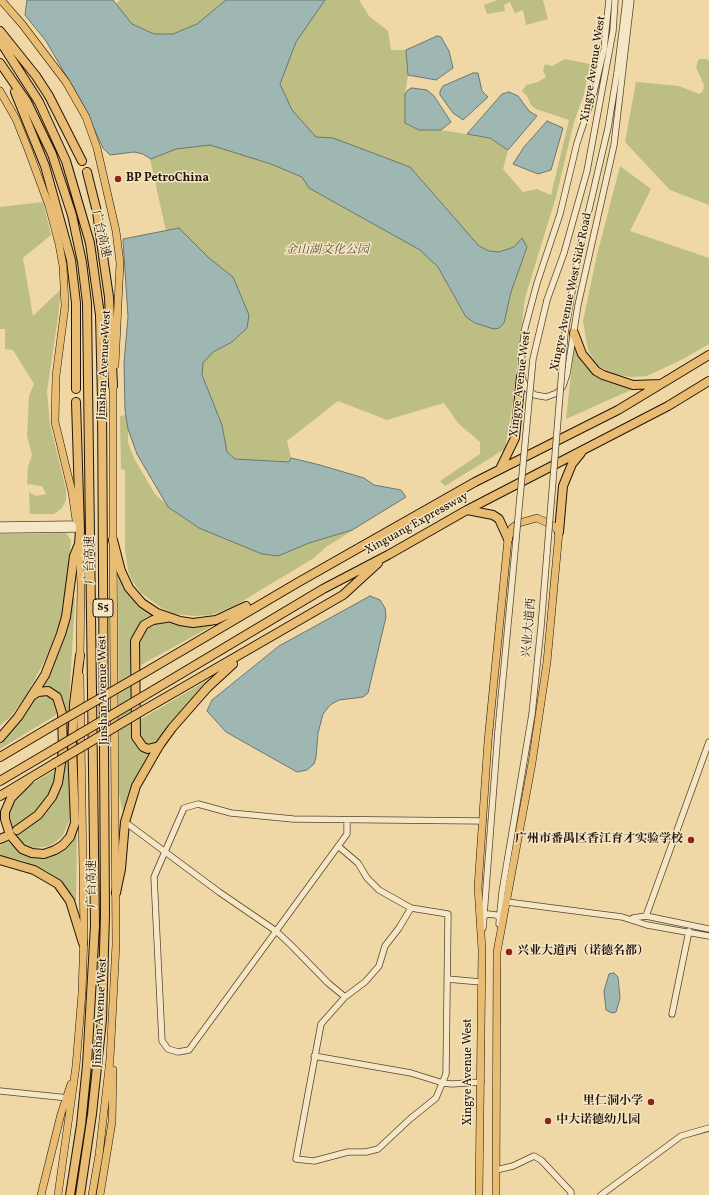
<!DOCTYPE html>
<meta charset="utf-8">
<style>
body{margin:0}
canvas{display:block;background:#efd8a6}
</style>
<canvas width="709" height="1195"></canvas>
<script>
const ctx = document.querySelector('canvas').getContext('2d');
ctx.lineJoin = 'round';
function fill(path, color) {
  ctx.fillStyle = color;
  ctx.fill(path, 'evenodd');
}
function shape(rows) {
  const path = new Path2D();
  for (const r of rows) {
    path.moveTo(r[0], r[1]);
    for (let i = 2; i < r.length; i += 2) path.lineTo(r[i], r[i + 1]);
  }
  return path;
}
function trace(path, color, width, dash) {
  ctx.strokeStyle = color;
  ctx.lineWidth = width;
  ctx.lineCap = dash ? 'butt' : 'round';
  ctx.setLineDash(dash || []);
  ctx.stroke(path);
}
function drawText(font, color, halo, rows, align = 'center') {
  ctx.font = font + ' Vollkorn,"Noto Serif SC",serif';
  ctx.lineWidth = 3;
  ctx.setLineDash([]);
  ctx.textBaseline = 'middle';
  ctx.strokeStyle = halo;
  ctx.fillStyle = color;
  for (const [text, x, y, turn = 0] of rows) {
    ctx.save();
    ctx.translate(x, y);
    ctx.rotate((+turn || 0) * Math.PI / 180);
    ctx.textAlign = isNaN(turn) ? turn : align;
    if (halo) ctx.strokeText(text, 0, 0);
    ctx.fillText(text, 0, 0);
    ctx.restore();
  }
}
fill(shape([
 [27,0,112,0,116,4,120,0,359,0,369,16,388,31,391,50,406,50,408,75,405,94,405,123,419,130,441,130,490,138,508,150,503,169,523,192,537,189,551,195,569,120,536,109,531,105,527,96,522,91,526,85,538,82,546,77,543,70,545,64,552,66,565,59,590,64,584,94,574,122,556,197,525,298,512,408,505,449,445,486,440,481,480,454,480,442,458,423,444,403,387,420,338,401,287,441,291,458,364,478,374,485,401,490,406,497,326,547,314,558,234,606,211,615,194,616,175,614,163,609,141,593,133,582,128,571,125,549,125,470,121,469,120,416,126,415,124,363,128,317,123,239,166,231,150,159,143,154,134,152,110,155,103,148,82,103,46,41,25,15],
 [128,430,137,454,167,505,155,494,135,460,128,443],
 [497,0,543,0,548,19,526,25,523,10,515,13,510,2,504,5,505,11,487,14,484,5],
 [699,59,706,59,709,61,709,205,670,190,625,142,636,82,679,86,699,94,703,91,704,85,696,67],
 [620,166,651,189,630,231,709,258,709,344,683,359,647,376,631,377,612,374,597,365,588,350,583,321,597,255],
 [43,202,51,235,23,258,33,316,61,289,58,317,47,392,50,424,66,490,66,500,62,508,54,514,30,514,29,492,36,496,46,494,42,486,27,484,28,467,32,455,27,436,29,396,34,384,13,350,5,349,5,329,0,329,0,207],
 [574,347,582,363,594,374,607,382,633,389,566,419],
 [66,533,71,540,64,612,48,654,26,696,9,718,0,726,0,534],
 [118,570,156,616,144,621,132,648,134,741,138,747,150,752,139,771,123,813,119,794],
 [72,598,75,598,69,706,68,764,71,817,63,835,57,841,49,846,34,848,19,842,14,835,41,817,55,799,63,767,64,704,61,696,55,689,41,687],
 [167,621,211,624,212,626,137,667,139,637,145,627,154,622],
 [216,675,158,742,152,745,147,746,139,738,138,721],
 [45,693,55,700,58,714,0,749,0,742,35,697],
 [55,770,56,774,52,792,41,808,23,824,10,830,8,820,9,810,12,801,20,791],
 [77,824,76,901,74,901,59,881,48,872,21,860,0,856,0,845,8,842,18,849,34,855,59,846]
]), '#bdbe84');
const water = shape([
 [27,0,113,0,132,24,154,34,173,34,197,24,226,0,325,0,296,42,280,84,292,110,316,137,333,138,410,167,479,246,489,251,499,252,514,247,522,238,527,247,511,292,504,323,499,328,494,329,475,323,466,317,438,267,420,250,309,188,302,177,271,164,210,145,176,149,151,159,143,154,134,152,110,155,103,148,82,103,46,41,25,15,27,0],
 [437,36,441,37,449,51,453,68,436,80,408,75,406,50,437,36],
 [473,73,478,73,482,91,488,97,463,120,453,113,440,95,440,91,443,86,473,73],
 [412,88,427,90,434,96,451,122,441,130,419,130,405,123,405,94,408,90,412,88],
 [509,92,518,96,529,111,537,116,508,150,490,138,467,134,502,94,509,92],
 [547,121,563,128,551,170,538,174,513,164,524,147,547,121],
 [179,228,209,258,233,277,249,315,247,328,232,342,213,352,203,363,202,375,222,425,227,452,235,459,289,462,291,458,320,465,364,478,374,485,401,490,406,497,352,530,309,543,278,556,262,554,199,528,168,507,137,454,128,429,125,410,124,363,128,317,123,239,179,228],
 [370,596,380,600,385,608,386,617,368,693,363,697,339,700,330,705,323,714,318,733,316,757,314,764,307,770,297,772,226,732,207,711,212,700,279,646,370,596],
 [614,973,618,977,620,998,616,1012,612,1013,606,1010,604,991,609,974,614,973]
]);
fill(water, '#9fb7b3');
trace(water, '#6d766f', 1);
const minor = shape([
 [609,0,604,49,594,92,577,143,560,214,537,283,525,328,522,351,521,376,527,389,535,395,546,397,557,393,563,386,567,374,578,305,614,145,631,0],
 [547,300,564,253,587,171,613,31,615,0],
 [570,304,577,261,608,128,617,73,626,0],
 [0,525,77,524],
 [0,530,77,529],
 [347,820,347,834,189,1050,178,1052,168,1049,162,1041,154,877,184,808,198,804,231,813,293,819,483,821],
 [125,822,219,892,276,931,292,946,328,983,345,997],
 [338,846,358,863,367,878,379,890,411,908,399,928,385,946,379,966,365,982,345,997,321,1024,296,1159,314,1161,348,1152,366,1152,378,1149,410,1119,436,1098,446,1074,448,914,411,908],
 [507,902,622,917,647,925,709,936],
 [484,916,488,914,496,915,500,918],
 [646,916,709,742],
 [633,918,646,916,709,929],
 [499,924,502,892,532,714],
 [483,928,498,731],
 [447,979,481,982],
 [672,1014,689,931],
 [314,1056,411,1073,443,1083,452,1084,481,1082],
 [0,1091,69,1098],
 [496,1170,513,1166,534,1156,541,1160,571,1192,571,1195],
 [601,1195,681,1136,709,1128]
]);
const major = shape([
 [1,0,22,24,66,82,86,117,97,148,116,231,120,263,115,365],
 [0,91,16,119,28,149,49,206,59,244,63,266,65,306,56,376,55,422,72,492,76,520],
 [79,544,81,584,80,660],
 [41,1195,61,1114,71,1084],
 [58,1195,76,1066,82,993,84,933,80,676],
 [92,1195,99,1155,110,1059,116,944,113,540,113,381],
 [100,1195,112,1122,113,1070],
 [479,1195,482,950,478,887,488,741,508,539,512,528,519,523,537,518,554,526,559,532,547,662,532,763,497,952,496,1195]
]);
const highway = shape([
 [0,31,36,76,49,96,82,161],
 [0,41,39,102,66,161,90,243,100,315,102,400,105,915,102,1020,92,1114,80,1195],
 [0,63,27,102,52,154,72,215,82,262,87,303,95,925,87,1065,81,1125,70,1195],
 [15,92,45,166,71,260,76,303,76,389],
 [87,172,97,212,104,263,109,297,113,386],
 [574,333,582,354,596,371,603,375,633,385,660,384],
 [500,469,515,438,521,376],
 [467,510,493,515,499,519,508,539],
 [559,532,563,486,572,464,581,453],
 [113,540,121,571,129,588,142,603,157,613,180,621,193,623,216,620,246,606],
 [144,673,297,583,475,482,618,410,709,355],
 [142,697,323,589,388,555,467,510,668,406,709,381],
 [142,711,343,595,378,563],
 [0,738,18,717,45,675,61,634,66,617,74,556,79,544,80,530,76,402],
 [159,746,148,749,143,747,136,737,135,641,144,625,153,620,166,618],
 [0,757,54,725],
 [29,780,11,798,5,812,5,819,10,835,22,849,32,853,44,854,55,850,63,845,70,837,75,823,72,745,74,704,80,655],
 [0,781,56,748],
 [0,796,55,763],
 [17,830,38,815,52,797,58,783,63,750,62,713,57,697,48,691,38,692,33,695],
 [0,839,5,837],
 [0,860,34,870,58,884,70,901,83,943],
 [116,893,121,869,125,822,136,786,159,746,172,728,208,687,233,664]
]);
trace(minor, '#554530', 7);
trace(major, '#221409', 8);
trace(highway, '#221409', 10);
trace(minor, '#f5e6c5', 5.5);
trace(major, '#e8bc73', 7);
trace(highway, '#e8bc73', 8);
const minorBridge = shape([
 [532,714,541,627,565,333,570,304],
 [498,731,533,359,547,300]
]);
const highwayBridge = shape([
 [54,725,144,673],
 [56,748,142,697],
 [55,763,142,711]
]);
trace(minorBridge, '#554530', 7, []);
trace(highwayBridge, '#221409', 10, []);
trace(minorBridge, '#f5e6c5', 5.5);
trace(highwayBridge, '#e8bc73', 8);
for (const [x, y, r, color] of [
 [118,179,4,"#8f2418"],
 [691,840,4,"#8f2418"],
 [509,952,4,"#8f2418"],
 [651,1102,4,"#8f2418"],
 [548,1121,4,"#8f2418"]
]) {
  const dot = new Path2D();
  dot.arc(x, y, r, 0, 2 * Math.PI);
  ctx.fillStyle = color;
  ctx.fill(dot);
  trace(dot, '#f5e6c5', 1.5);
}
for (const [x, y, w] of [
 [103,608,20]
]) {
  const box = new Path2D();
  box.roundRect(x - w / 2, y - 9, w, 18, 3);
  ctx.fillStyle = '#f5e6c5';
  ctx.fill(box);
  trace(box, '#221409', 1);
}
drawText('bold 11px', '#221409', null, [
 ["S5",103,608]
]);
drawText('12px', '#221409', '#f5e6c5', [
 ["Xingye Avenue West",594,69,-81],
 ["广台高速",100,234,77],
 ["Xingye Avenue West Side Road",572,292,-78],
 ["Jinshan Avenue West",105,365,-87],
 ["Xingye Avenue West",521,384,-83],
 ["Xinguang Expressway",417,524,-29],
 ["广台高速",91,560,-90],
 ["兴业大道西",530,628,-85],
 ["Jinshan Avenue West",104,690,-91],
 ["广台高速",93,884,-90],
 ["Jinshan Avenue West",101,1013,-87],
 ["Xingye Avenue West",469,1072,-90]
]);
drawText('bold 12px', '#221409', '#f5e6c5', [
 ["BP PetroChina",126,179],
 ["广州市番禺区香江育才实验学校",683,840,"right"],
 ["兴业大道西（诺德名都）",517,952],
 ["里仁洞小学",643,1102,"right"],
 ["中大诺德幼儿园",556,1121]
], 'left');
drawText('italic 12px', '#585034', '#f5e6c5', [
 ["金山湖文化公园",327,251]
]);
</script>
